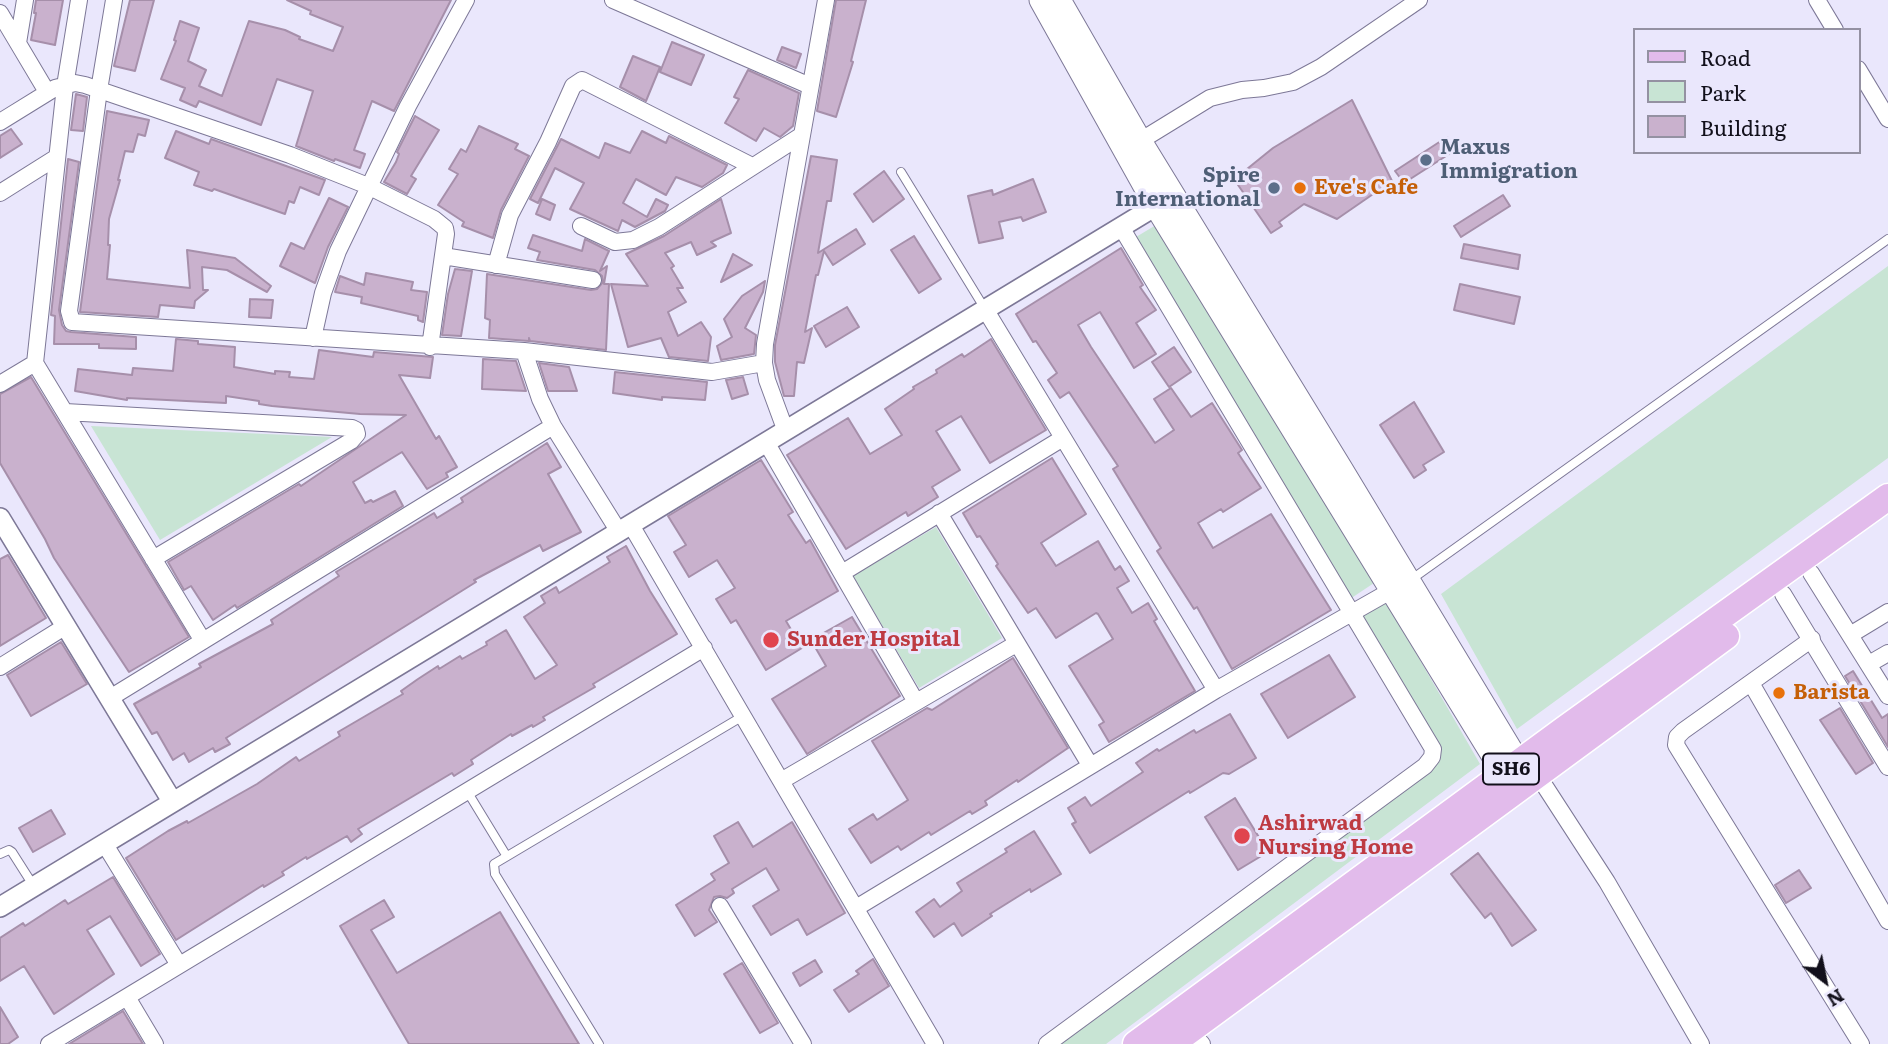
<!DOCTYPE html>
<style>
body{margin:0}
#map{position:relative;width:1888px;height:1044px;overflow:hidden;background:#eae7fc;font-family:Literata,serif}
canvas{display:block}
.legend{position:absolute;left:1633px;top:28px;width:228px;height:126px;box-sizing:border-box;background:#eae7fc;border:2px solid #9491a2;margin:0;padding:9px 12px;list-style:none;font-size:21px;color:#12101b}
.legend li{display:flex;align-items:center;gap:14px;height:35px}
.legend b{width:35px;border:2px solid #9491a2}
.north{position:absolute;left:1790px;top:946px;width:70px;height:70px;-webkit-text-stroke:5px #eae7fc;paint-order:stroke;rotate:148deg;font-size:19px;font-weight:700;line-height:28px;text-align:center;color:#12101b}
.north::after{content:'';display:block;margin:auto;width:24px;height:32px;background:#12101b;clip-path:polygon(50% 0,100% 100%,50% 72%,0 100%)}
</style>
<div id="map">
<canvas width="1888" height="1044"></canvas>
<ul class="legend">
<li><b style="height:9px;background:#e2bbeb"></b>Road</li>
<li><b style="height:19px;background:#c8e4d4"></b>Park</li>
<li><b style="height:19px;background:#c9b1cd"></b>Building</li>
</ul>
<div class="north">N</div>
</div>
<script>
const ctx = document.querySelector('canvas').getContext('2d');
ctx.lineJoin = 'round';
function fill(path, color) {
  ctx.fillStyle = color;
  ctx.fill(path, 'evenodd');
}
function shape(rows) {
  const path = new Path2D();
  for (const r of rows) {
    path.moveTo(r[0], r[1]);
    for (let i = 2; i < r.length; i += 2) path.lineTo(r[i], r[i + 1]);
  }
  return path;
}
function trace(path, color, width, dash) {
  ctx.strokeStyle = color;
  ctx.lineWidth = width;
  ctx.lineCap = dash ? 'butt' : 'round';
  ctx.setLineDash(dash || []);
  ctx.stroke(path);
}
function drawText(font, color, halo, rows, align = 'center') {
  ctx.font = font + ' Literata,serif';
  ctx.lineWidth = 6;
  ctx.setLineDash([]);
  ctx.textBaseline = 'middle';
  ctx.strokeStyle = halo;
  ctx.fillStyle = color;
  for (const [text, x, y, turn = 0] of rows) {
    ctx.save();
    ctx.translate(x, y);
    ctx.rotate((+turn || 0) * Math.PI / 180);
    ctx.textAlign = isNaN(turn) ? turn : align;
    if (halo) ctx.strokeText(text, 0, 0);
    ctx.fillText(text, 0, 0);
    ctx.restore();
  }
}
fill(shape([
 [1156,225,1374,583,1350,599,1136,237],
 [1888,266,1888,458,1517,729,1441,594],
 [91,426,332,437,160,540],
 [936,527,1002,638,919,688,853,576],
 [1383,596,1480,764,1106,1044,1037,1044,1439,748,1359,612]
]), '#c8e4d4');
const building = shape([
 [36,0,63,0,55,45,31,40,36,13,34,13,36,0],
 [130,0,154,0,135,71,114,66,130,0],
 [287,0,451,0,394,111,372,101,354,150,365,154,360,168,335,159,334,161,296,146,313,91,277,79,261,125,199,101,196,107,180,100,185,88,161,79,176,41,174,40,180,21,199,28,188,61,206,70,199,86,222,96,249,21,285,30,300,37,299,39,333,51,343,27,310,14,311,11,287,0],
 [836,0,866,0,851,61,853,62,836,117,817,111,836,0],
 [672,42,704,55,691,85,660,72,672,42],
 [782,47,801,54,796,68,777,60,782,47],
 [633,56,660,67,646,101,620,87,633,56],
 [748,70,799,93,793,126,780,137,764,128,756,141,725,123,739,99,734,97,748,70],
 [76,94,87,97,83,131,71,130,76,94],
 [1352,100,1392,181,1337,219,1304,204,1279,222,1282,226,1271,233,1236,182,1249,173,1247,169,1273,148,1352,100],
 [107,111,149,120,145,136,138,134,133,152,125,151,118,180,120,180,109,219,108,245,110,245,107,279,190,288,187,250,235,258,271,286,267,292,227,270,202,267,203,290,208,290,195,301,194,308,160,305,158,317,80,312,107,111],
 [415,116,439,130,411,176,416,179,407,194,384,182,396,162,399,154,397,152,415,116],
 [479,126,518,144,515,149,529,156,501,210,493,238,462,226,464,222,438,205,458,174,449,169,461,149,466,152,479,126],
 [11,129,22,144,0,158,0,136,11,129],
 [176,131,209,144,211,139,325,180,319,195,300,187,294,203,289,201,285,214,214,189,212,191,194,185,199,172,165,158,176,131],
 [642,131,666,143,669,136,727,165,723,173,702,187,676,177,666,195,636,179,623,203,647,217,656,199,668,205,665,211,635,227,622,220,618,231,570,209,584,183,555,168,538,203,530,199,561,139,599,158,605,143,630,153,642,131],
 [1447,137,1457,149,1404,183,1395,171,1447,137],
 [811,156,837,160,831,201,827,201,818,253,856,229,865,244,833,265,824,251,818,275,816,275,805,332,812,328,804,363,797,362,794,396,784,396,775,362,775,345,811,156],
 [68,159,79,162,59,310,62,325,66,331,71,332,136,337,136,349,99,348,99,344,54,344,55,316,51,315,68,159],
 [884,171,904,199,873,222,854,194,884,171],
 [1033,179,1046,212,1023,221,1021,217,999,222,1003,238,979,243,968,196,992,190,993,195,1033,179],
 [1503,195,1510,206,1461,237,1454,226,1503,195],
 [329,198,348,207,328,247,315,283,280,266,291,243,304,249,329,198],
 [542,199,555,205,550,220,536,214,542,199],
 [721,199,731,233,711,242,716,246,697,255,691,242,665,253,674,266,671,268,683,288,677,288,686,302,668,312,678,336,701,322,711,337,708,361,669,357,661,338,628,347,611,284,648,286,626,254,664,236,721,199],
 [533,235,582,251,585,239,609,251,600,271,607,266,604,284,609,284,606,350,530,341,529,338,529,341,489,338,490,320,485,318,487,274,591,290,597,289,603,282,602,276,595,270,537,260,540,252,528,248,533,235],
 [914,236,941,279,919,293,891,250,914,236],
 [1464,244,1520,255,1518,269,1461,258,1464,244],
 [1121,248,1143,285,1140,287,1156,310,1136,323,1156,354,1134,368,1100,312,1078,325,1091,347,1155,443,1174,430,1154,399,1171,388,1191,417,1212,403,1242,450,1238,453,1261,488,1223,512,1221,509,1198,523,1213,548,1271,514,1331,610,1232,669,1197,607,1194,609,1157,551,1161,548,1113,469,1118,466,1069,392,1060,398,1048,380,1057,373,1036,341,1033,342,1016,314,1121,248],
 [733,254,752,265,721,282,733,254],
 [455,269,472,271,461,336,442,335,448,294,455,269],
 [366,273,413,282,411,290,427,292,423,322,418,320,418,316,361,303,362,297,335,292,340,276,364,285,366,273],
 [765,281,763,292,745,328,756,335,754,354,721,360,717,346,732,337,724,319,742,296,765,281],
 [1460,284,1520,297,1514,324,1454,310,1460,284],
 [250,299,273,300,271,318,249,317,250,299],
 [847,307,859,327,826,347,814,326,847,307],
 [176,339,198,341,198,344,235,347,234,367,275,374,275,371,290,372,289,377,314,379,319,350,373,357,374,352,433,357,430,378,399,375,436,439,439,436,457,467,446,473,448,477,427,489,402,452,353,482,365,503,371,500,373,502,395,491,403,506,237,608,235,605,213,620,191,586,184,590,168,562,299,484,301,486,406,415,360,414,272,406,259,404,259,401,226,396,226,403,127,398,127,400,75,391,78,369,132,375,133,368,173,371,176,339],
 [991,339,1046,430,990,463,961,416,936,431,960,470,932,487,938,497,908,516,906,512,846,549,787,455,848,418,870,454,902,435,885,409,914,389,913,387,937,373,936,370,962,354,964,357,991,339],
 [1174,347,1191,372,1169,387,1152,362,1174,347],
 [483,359,516,361,526,391,482,389,483,359],
 [539,363,569,367,577,391,548,391,539,363],
 [615,372,707,382,705,400,662,397,662,400,613,393,615,372],
 [31,377,189,637,129,672,54,558,45,539,0,463,0,394,31,377],
 [743,377,748,394,732,399,726,380,743,377],
 [1414,402,1444,452,1423,465,1426,470,1414,478,1380,425,1414,402],
 [547,443,561,467,548,474,581,532,543,551,540,545,474,580,476,582,226,738,230,744,215,752,213,748,189,762,184,753,173,760,157,732,152,734,134,704,201,667,199,664,273,624,271,620,339,576,336,572,434,513,437,518,463,502,461,498,547,443],
 [1052,458,1086,514,1041,543,1056,566,1098,541,1115,570,1120,566,1129,581,1117,588,1132,613,1148,603,1157,619,1154,621,1195,691,1109,742,1099,725,1104,722,1069,666,1113,639,1098,614,1096,613,1056,638,1036,608,1028,613,996,566,998,564,980,536,977,537,963,513,1052,458],
 [761,460,793,512,788,515,806,543,810,540,838,591,786,621,802,648,766,670,736,620,731,623,716,599,735,588,717,560,689,577,674,552,686,545,668,516,761,460],
 [626,546,650,591,677,634,593,684,595,687,543,717,545,720,533,727,532,725,512,736,511,734,471,760,473,764,454,776,452,773,358,829,362,834,351,842,347,836,307,859,306,857,282,872,284,875,264,887,263,885,176,940,126,858,168,831,187,821,188,823,257,784,296,757,299,761,340,736,338,732,403,694,401,691,418,679,438,666,439,669,460,656,462,659,487,645,486,642,506,630,535,679,557,665,524,617,545,603,541,596,556,587,559,593,610,562,607,557,626,546],
 [8,555,46,618,0,646,0,559,8,555],
 [852,617,900,696,807,754,772,699,826,666,811,640,852,617],
 [61,642,87,684,31,716,7,675,61,642],
 [1329,655,1355,697,1288,738,1261,694,1329,655],
 [1013,658,1068,748,1018,782,1017,780,985,801,987,805,972,814,970,811,931,835,929,832,901,850,898,846,871,863,849,829,873,814,877,820,908,800,872,741,927,708,932,710,1013,658],
 [1853,671,1882,718,1888,714,1888,747,1845,676,1853,671],
 [1840,708,1873,763,1856,774,1820,720,1840,708],
 [1230,714,1256,758,1229,774,1223,773,1190,793,1189,791,1090,853,1072,824,1076,822,1068,808,1085,797,1091,806,1143,772,1136,763,1157,749,1159,751,1194,730,1196,733,1230,714],
 [1235,798,1268,852,1238,870,1205,817,1235,798],
 [51,810,65,834,33,852,19,828,51,810],
 [738,822,753,847,792,822,845,913,807,935,798,919,771,935,753,906,779,890,766,868,732,889,734,893,727,898,720,896,714,897,709,910,717,922,695,936,676,905,715,880,711,874,729,863,714,836,738,822],
 [1034,831,1061,874,1031,892,1030,889,990,914,992,916,962,936,954,923,934,937,916,912,934,899,940,907,962,891,957,883,1007,852,1005,849,1034,831],
 [1478,853,1536,930,1512,946,1491,913,1485,918,1451,874,1478,853],
 [1799,870,1811,888,1786,903,1775,885,1799,870],
 [113,877,160,954,141,966,110,916,87,930,114,974,54,1014,24,966,0,981,0,938,23,923,25,926,65,900,68,904,113,877],
 [384,900,394,917,371,930,397,973,500,912,579,1044,409,1044,340,926,384,900],
 [873,959,889,986,849,1012,834,990,859,974,856,971,873,959],
 [815,960,822,972,800,986,793,973,815,960],
 [742,963,778,1023,760,1033,724,974,742,963],
 [0,1007,18,1037,8,1044,0,1044,0,1007],
 [123,1011,143,1044,69,1044,123,1011]
]);
fill(building, '#c9b1cd');
trace(building, '#a68faa', 2);
const service = shape([
 [901,172,985,309],
 [1412,579,1888,239],
 [467,791,506,855],
 [0,854,9,850,12,852,33,885],
 [599,1044,495,874,494,864,743,716]
]);
const minor = shape([
 [114,0,99,90,69,311,72,322,524,351,712,372,764,363],
 [613,0,810,86],
 [1817,0,1835,30],
 [0,13,47,92],
 [18,43,25,0],
 [1858,69,1888,119],
 [0,122,55,88,75,83,85,85,290,155,368,186,434,219,445,228,446,234,430,347],
 [1140,141,1210,98,1242,90,1264,88,1293,82,1321,67,1419,0],
 [0,193,57,157],
 [581,226,615,242,633,240,659,227,802,135],
 [443,256,593,280],
 [496,265,510,215,548,142,573,86,582,80,752,166],
 [985,309,1216,690],
 [313,338,323,293,338,251,408,106,466,0],
 [524,351,540,399,553,426,619,532],
 [35,363,65,86,79,0],
 [0,384,35,363,203,641],
 [65,412,352,428,356,430,357,434,351,441,153,559],
 [785,429,767,380,764,363,765,344,826,0],
 [766,442,916,702],
 [939,513,1090,765],
 [631,525,935,1044],
 [842,573,1063,438],
 [1811,573,1888,696],
 [1783,594,1888,767],
 [1850,635,1888,612],
 [1812,639,1683,731,1677,737,1676,745,1861,1044],
 [1869,664,1888,653],
 [0,667,66,626],
 [1751,683,1888,921],
 [110,698,553,426],
 [1537,774,1607,882,1701,1044],
 [781,781,1016,644],
 [104,843,179,965],
 [720,906,803,1044],
 [856,908,1216,690,1401,585],
 [127,997,155,1044],
 [1190,1031,1202,1044],
 [49,1044,704,648],
 [1047,1044,1425,766,1432,757,1433,749,1121,227]
]);
const tertiary = shape([
 [0,518,172,801],
 [0,907,1169,198]
]);
const secondary = shape([
 [1041,0,1156,206,1513,788],
 [1059,0,1140,141,1341,469,1527,777]
]);
const primary = shape([
 [1136,1044,1565,729,1888,497],
 [1171,1044,1726,636]
]);
trace(service, '#7d7897', 10);
trace(minor, '#7d7897', 18);
trace(tertiary, '#7d7897', 22);
trace(secondary, '#7d7897', 25);
trace(primary, '#fff', 29);
trace(service, '#fff', 8);
trace(minor, '#fff', 16);
trace(tertiary, '#fff', 19);
trace(secondary, '#fff', 23);
trace(primary, '#e2bbeb', 26);
for (const [x, y, r, color] of [
 [1426,160,7,"#5c6f8a"],
 [1274,188,7,"#5c6f8a"],
 [1300,188,7,"#e8710a"],
 [771,640,9,"#e0444e"],
 [1779,693,7,"#e8710a"],
 [1242,836,9,"#e0444e"]
]) {
  const dot = new Path2D();
  dot.arc(x, y, r, 0, 2 * Math.PI);
  ctx.fillStyle = color;
  ctx.fill(dot);
  trace(dot, '#eae7fc', 2.5);
}
for (const [x, y, w] of [
 [1511,769,56]
]) {
  const box = new Path2D();
  box.roundRect(x - w / 2, y - 15.5, w, 31, 5);
  ctx.fillStyle = '#eae7fc';
  ctx.fill(box);
  trace(box, '#12101b', 2);
}
drawText('bold 19px', '#12101b', null, [
 ["SH6",1511,769]
]);
drawText('bold 21px', '#4e5e75', '#eae7fc', [
 ["Maxus",1440,148],
 ["Immigration",1440,172],
 ["Spire",1260,176,"right"],
 ["International",1260,200,"right"]
], 'left');
drawText('bold 21px', '#c56008', '#eae7fc', [
 ["Eve's Cafe",1314,188],
 ["Barista",1793,693]
], 'left');
drawText('bold 21px', '#be3a42', '#eae7fc', [
 ["Sunder Hospital",787,640],
 ["Ashirwad",1258,824],
 ["Nursing Home",1258,848]
], 'left');
</script>
